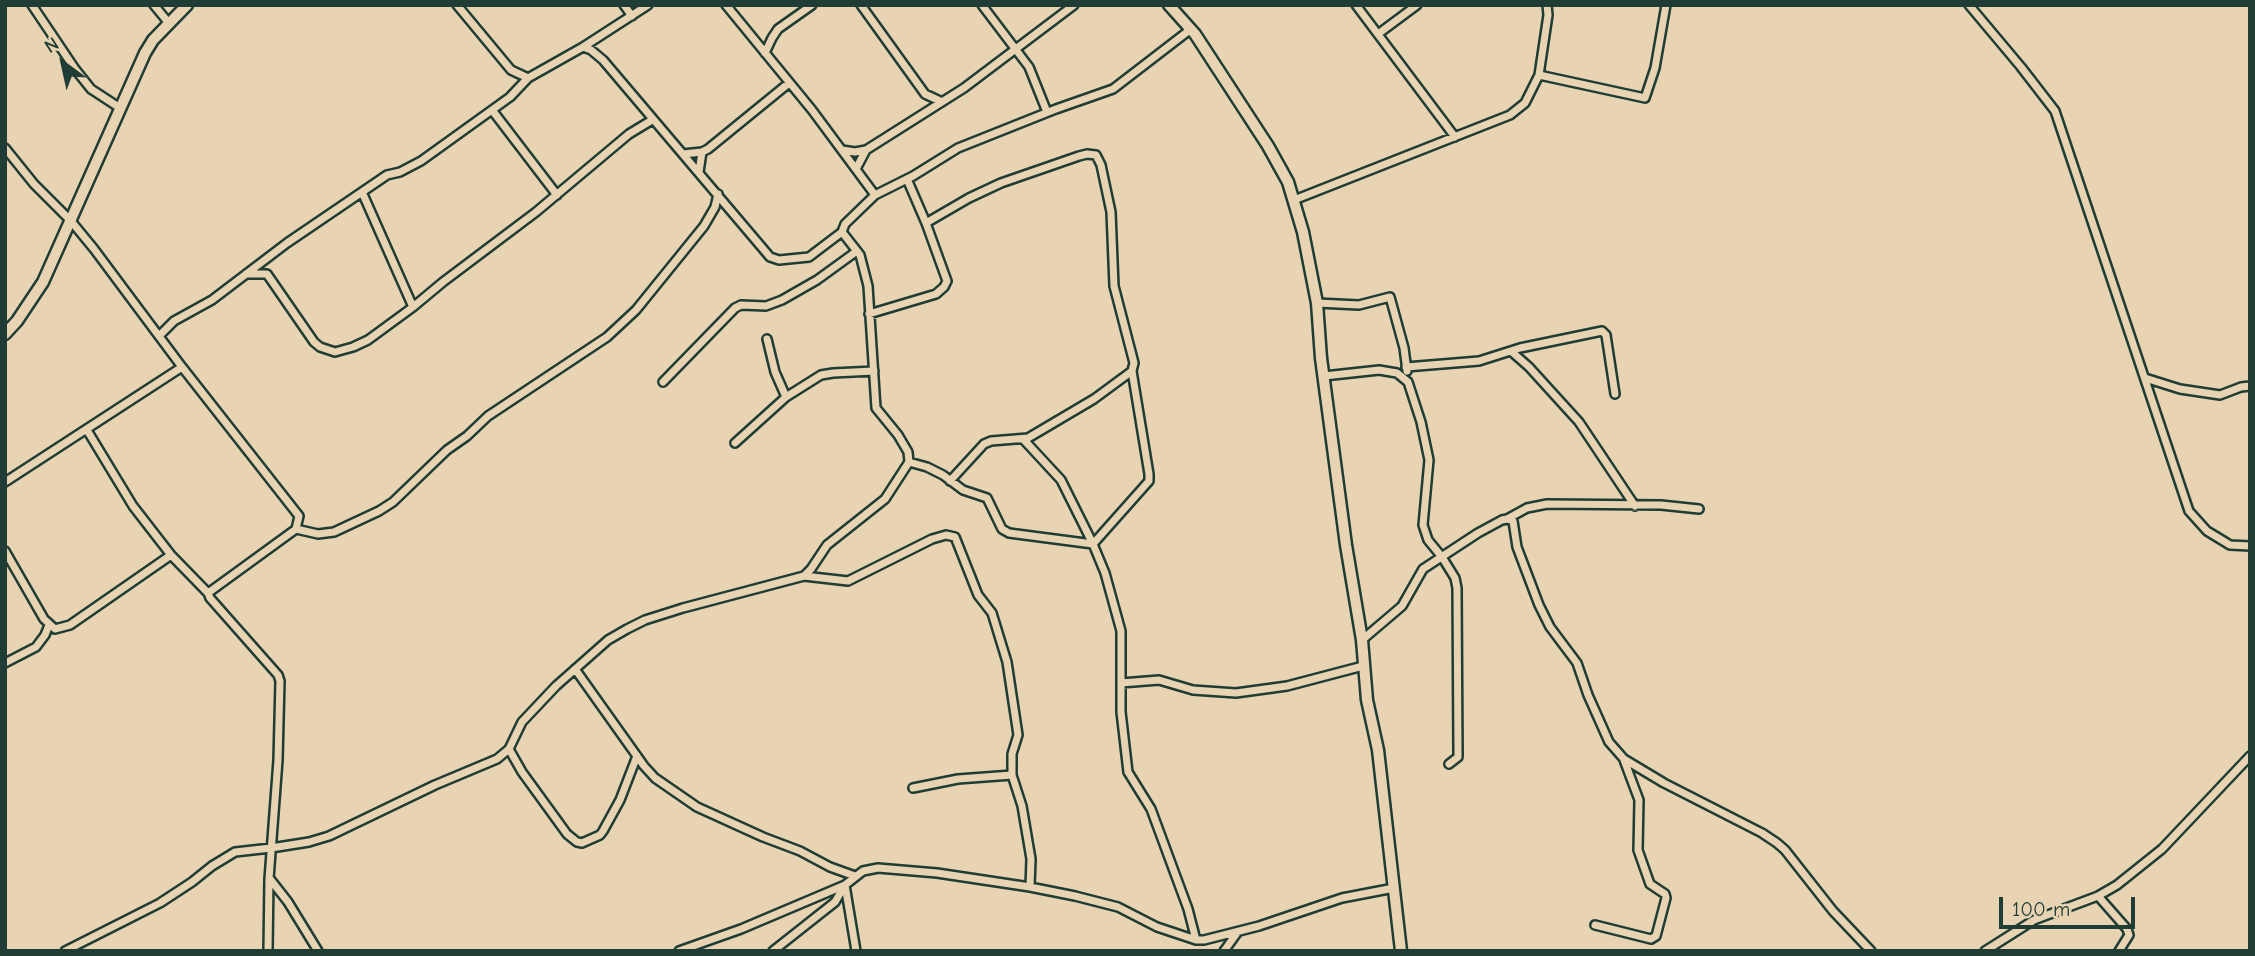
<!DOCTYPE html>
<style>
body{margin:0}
#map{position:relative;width:2255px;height:956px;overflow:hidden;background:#e8d3b2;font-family:"Comic Neue",sans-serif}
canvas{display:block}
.frame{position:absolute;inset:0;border:7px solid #1f3d34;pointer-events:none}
.north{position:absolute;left:28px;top:28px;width:70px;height:70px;-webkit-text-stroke:5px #e8d3b2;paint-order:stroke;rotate:327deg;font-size:19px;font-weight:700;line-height:28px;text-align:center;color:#1f3d34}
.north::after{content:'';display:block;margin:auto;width:24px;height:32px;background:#1f3d34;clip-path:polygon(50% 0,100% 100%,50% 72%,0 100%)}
.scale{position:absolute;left:1999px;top:897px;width:136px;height:32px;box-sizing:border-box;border:4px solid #1f3d34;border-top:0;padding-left:9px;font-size:21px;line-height:24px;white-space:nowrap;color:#1f3d34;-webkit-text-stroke:5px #e8d3b2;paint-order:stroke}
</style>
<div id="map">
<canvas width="2255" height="956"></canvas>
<div class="frame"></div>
<div class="north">N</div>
<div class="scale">100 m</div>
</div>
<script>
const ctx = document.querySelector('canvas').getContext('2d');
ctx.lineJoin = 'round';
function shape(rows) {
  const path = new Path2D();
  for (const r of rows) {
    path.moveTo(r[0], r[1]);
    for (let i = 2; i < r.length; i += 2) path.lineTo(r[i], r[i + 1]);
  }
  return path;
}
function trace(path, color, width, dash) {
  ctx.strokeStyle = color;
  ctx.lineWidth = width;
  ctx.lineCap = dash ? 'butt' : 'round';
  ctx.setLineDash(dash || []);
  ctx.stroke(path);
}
const street = shape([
 [32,5,75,69,91,89,120,108],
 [154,5,168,22],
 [457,5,511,70,528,78,583,47,648,5],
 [624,5,632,16],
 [726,5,812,110,875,195],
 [861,5,925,94,942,102],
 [982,5,1029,67,1047,112],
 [1356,5,1455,137],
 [1969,5,2021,67,2055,111,2189,511,2207,531,2230,545,2250,546],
 [1378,34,1417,5],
 [583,47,591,50,603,60,770,257,779,260,809,257,842,232],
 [765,53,772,38,778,29,812,5],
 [1539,75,1645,98,1655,68,1666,5],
 [492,110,557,195],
 [5,148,34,184,71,221,94,249,182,367,299,516,296,529,208,593,210,598,278,675,280,681,278,760,269,879,268,951],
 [842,150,855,152,866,150,964,88,1074,5],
 [683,154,702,152,708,149,789,83],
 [856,169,866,150],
 [699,172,702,152],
 [362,192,413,307],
 [1294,200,1510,115,1525,103,1539,75,1548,15,1547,5],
 [926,223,969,198,1001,183,1079,156,1087,154,1096,155,1101,165,1111,212,1114,286,1134,363,1132,371,1094,399,1028,438,991,441,984,444,950,481],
 [246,274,267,274,314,342,320,347,335,352,353,347,368,340,413,307,443,282,536,212,629,134,652,120],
 [1317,303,1359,305,1390,297,1404,348,1407,371],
 [869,314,936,294,944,287,947,281,926,223,907,179],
 [160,335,174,321,212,300,287,243,387,175,400,172,421,161,510,97,528,78],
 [767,339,775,372,786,397],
 [1512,352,1529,367,1579,422,1635,506],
 [1406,367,1479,361,1520,348,1602,331,1606,335,1615,394],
 [1324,376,1379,370,1397,373,1408,382,1421,422,1429,460,1423,525,1428,540,1442,557,1455,578,1457,588,1458,754,1458,757,1449,764],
 [2145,378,2180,389,2220,395,2241,387,2250,386],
 [663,382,735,308,741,305,766,306,782,300,817,280,857,251],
 [87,430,133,506,171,555,208,593],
 [1024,440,1061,480,1093,544,1105,573,1121,631,1121,712,1128,772,1151,809,1188,909,1196,940],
 [735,443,786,397,821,375,833,373,874,371],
 [909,462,927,467,943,475,963,490,987,498,1002,529,1009,533,1093,544,1149,481,1149,474,1132,371],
 [5,482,182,367],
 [1507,519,1527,508,1547,504,1661,505,1699,509],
 [296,529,318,534,334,532,379,511,393,502,447,450,467,436,488,416,607,337,636,310,704,226,715,207,718,194],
 [5,551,44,619,55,629,70,625,171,555],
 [804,576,848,581,932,539,946,535,955,537,978,595,992,613,1007,662,1018,735,1012,754,1012,775,1022,806,1031,859,1030,887],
 [1362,640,1402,606,1423,569,1478,533,1502,520,1507,519,1513,521,1517,547,1539,605,1550,627,1577,663,1588,695,1609,742,1624,759,1664,783,1762,833,1777,843,1785,850,1833,911,1871,951],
 [5,663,36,647,45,635,49,625],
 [575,669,644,766,655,778,697,807,763,837,800,851,830,867,855,876],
 [1121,683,1159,680,1193,690,1236,693,1287,686,1363,666],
 [509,749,522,772,567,834,577,842,582,843,600,835,603,831,620,800,637,756],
 [913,788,958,779,1012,775],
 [270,879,288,902,318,951],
 [845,885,856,951],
 [2098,896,2127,929,2129,935,2119,951],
 [1595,925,1651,939,1656,936,1666,898,1665,894,1650,884,1638,850,1639,800,1624,760],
 [65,951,160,903,192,882,212,866,235,852,271,848,309,842,329,836,435,785,497,759,509,749,522,722,556,686,608,640,627,629,645,620,683,608,804,576,811,569,827,545,885,499,909,462,908,452,898,435,876,408,868,286,860,255,842,232,845,224,875,195,913,176,958,148,1056,109,1113,89,1191,29],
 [679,951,741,929,845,885,863,871,878,868,937,873,1030,887,1075,896,1118,907,1157,927,1196,940,1204,940,1259,926,1342,898,1394,888],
 [773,951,835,902,845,885],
 [1224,951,1237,933],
 [1985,951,2034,920,2098,896,2117,885,2162,849,2250,756]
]);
const secondary = shape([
 [1169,5,1195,34,1268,146,1288,182,1303,232,1317,303,1321,358,1346,545,1362,640,1367,700,1378,750,1401,951],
 [5,334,17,321,43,282,145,53,153,40,187,5]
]);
trace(street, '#1f3d34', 12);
trace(secondary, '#1f3d34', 15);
trace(street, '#e8d3b2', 7);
trace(secondary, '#e8d3b2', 10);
</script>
